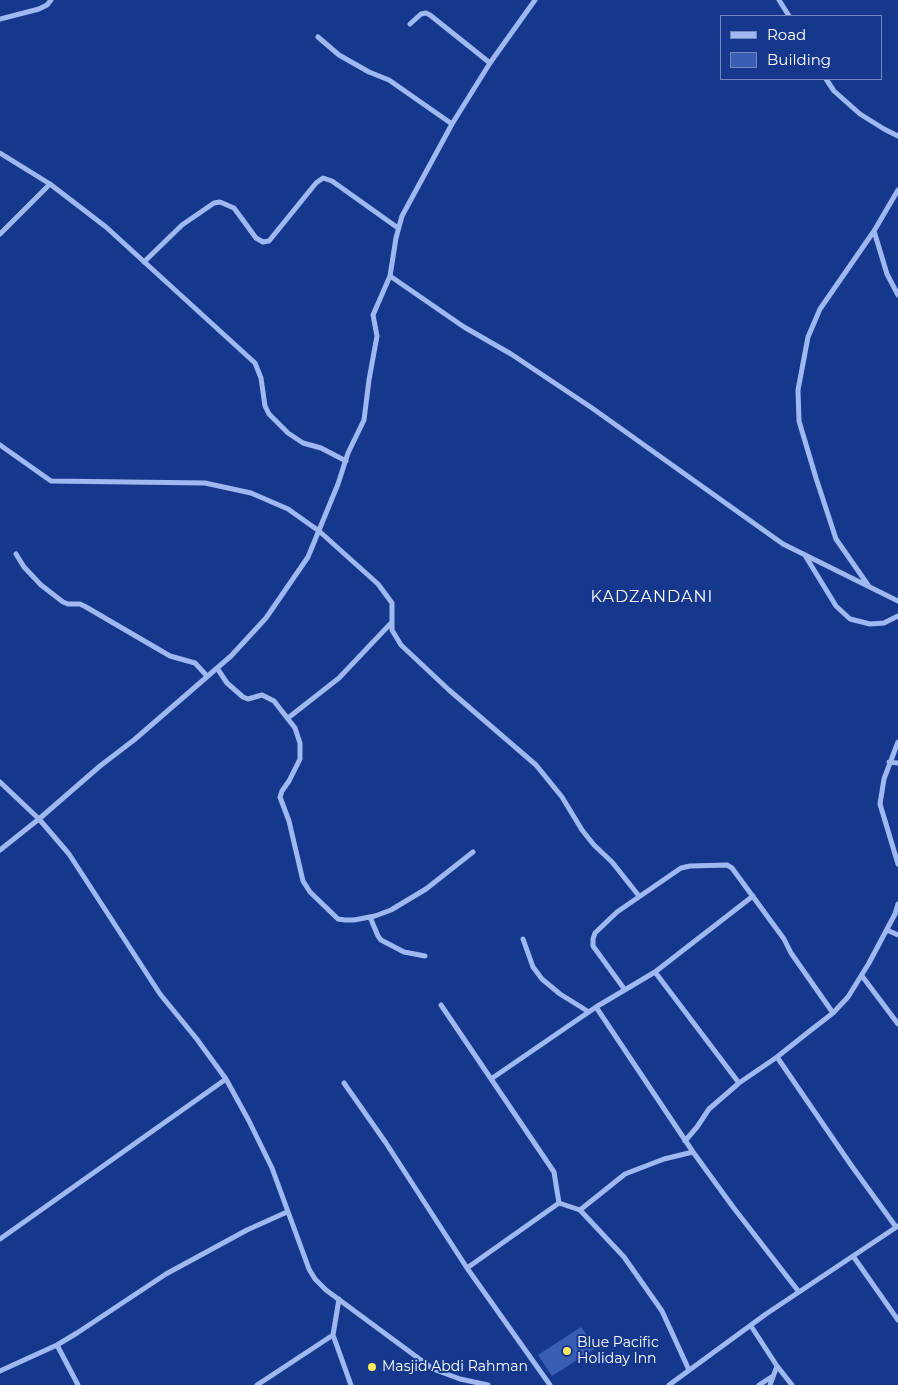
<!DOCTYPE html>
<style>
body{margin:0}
#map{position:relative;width:898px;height:1385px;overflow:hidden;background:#15388d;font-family:Montserrat,sans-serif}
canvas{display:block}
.legend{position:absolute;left:720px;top:15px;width:162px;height:65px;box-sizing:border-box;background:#15388d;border:1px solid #7388bb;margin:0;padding:6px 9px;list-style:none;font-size:15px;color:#fff}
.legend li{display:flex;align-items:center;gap:10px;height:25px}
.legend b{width:25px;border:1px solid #7388bb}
</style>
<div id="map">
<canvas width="898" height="1385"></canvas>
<ul class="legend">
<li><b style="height:6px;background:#9fb8f0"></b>Road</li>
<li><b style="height:14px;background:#395eb4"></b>Building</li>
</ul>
</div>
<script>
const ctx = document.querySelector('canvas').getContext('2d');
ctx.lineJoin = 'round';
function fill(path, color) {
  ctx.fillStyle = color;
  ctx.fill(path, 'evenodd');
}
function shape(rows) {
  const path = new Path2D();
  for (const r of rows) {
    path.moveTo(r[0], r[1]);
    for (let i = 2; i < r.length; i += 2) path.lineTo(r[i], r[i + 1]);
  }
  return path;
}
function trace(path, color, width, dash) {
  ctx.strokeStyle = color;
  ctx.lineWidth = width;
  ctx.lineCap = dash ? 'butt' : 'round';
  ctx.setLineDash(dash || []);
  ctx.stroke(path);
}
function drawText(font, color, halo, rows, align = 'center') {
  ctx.font = font + ' Montserrat,sans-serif';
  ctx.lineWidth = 4;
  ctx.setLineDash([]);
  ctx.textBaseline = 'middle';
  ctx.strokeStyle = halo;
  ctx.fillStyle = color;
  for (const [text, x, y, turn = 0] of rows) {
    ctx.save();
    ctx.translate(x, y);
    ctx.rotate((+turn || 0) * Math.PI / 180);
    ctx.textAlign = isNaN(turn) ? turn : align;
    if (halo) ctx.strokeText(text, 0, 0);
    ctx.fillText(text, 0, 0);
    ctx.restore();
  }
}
fill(shape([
 [581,1327,596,1348,552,1376,538,1355]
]), '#395eb4');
trace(shape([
 [779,0,789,16],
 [0,19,39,9,47,5,51,0],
 [410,24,421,14,426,13,430,15,490,63],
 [318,37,339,55,369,72,389,80,452,124],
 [826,79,834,91,860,114,884,129,898,136],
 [0,153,50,184,106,227,255,363,261,378,265,406,269,414,288,433,303,443,321,448,346,461],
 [874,231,887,274,898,295],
 [0,234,50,184],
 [144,262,182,225,214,203,220,202,234,208,256,238,263,242,269,241,316,183,323,178,332,181,398,228],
 [390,276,464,327,511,354,592,408,783,544,898,601],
 [0,445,51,481,205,483,251,493,288,509,319,531,378,584,392,603,392,630,401,645,449,690,536,765,562,797,582,830,594,845,612,862,639,896],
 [16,554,24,567,41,585,63,602,68,604,80,604,86,607,170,656,195,663,207,676],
 [806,557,836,606,850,619,870,624,884,623,898,616],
 [868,585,836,539,816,478,799,421,798,390,808,337,820,309,874,231,898,190],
 [217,668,227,683,243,697,248,699,262,695,274,701,295,728,300,743,300,759,289,781,282,791,280,797,289,821,303,881,310,892,338,919,345,920,354,920,375,916,391,910,426,889,473,852],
 [288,718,339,678,392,622],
 [898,742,884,779,880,804,898,864],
 [889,762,898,763],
 [0,782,39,819,69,854,160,994,196,1038,226,1079,249,1121,272,1168,309,1269,315,1279,326,1290,433,1369,460,1379,488,1385],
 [0,850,39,819,100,766,134,740,231,656,266,618,308,557,338,484,348,453,364,420,369,380,377,336,373,315,390,276,396,238,402,216,452,124,490,63,535,0],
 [370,917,378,936,381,940,404,952,425,956],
 [887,930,898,935],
 [523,939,533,967,542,979,560,994,589,1012],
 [655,972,739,1083],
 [862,976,898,1024],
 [625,990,593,946,593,939,595,933,617,912,681,868,690,866,727,865,732,868,784,939,791,953,833,1013],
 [441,1005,554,1172,559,1203],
 [596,1007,693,1152,733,1207,799,1292],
 [777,1057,851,1165,896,1227],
 [491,1079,596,1007,655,972,753,896],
 [344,1083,386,1143,467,1268,550,1385],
 [685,1141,697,1127,709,1109,739,1083,777,1057,811,1030,833,1013,848,997,869,963,895,914,898,904],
 [559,1203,580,1210,624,1257,662,1311,689,1370],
 [580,1210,625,1174,664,1159,693,1152],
 [0,1239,226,1079],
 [853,1256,898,1320],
 [467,1268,559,1203],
 [339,1299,333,1335,351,1385],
 [751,1326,777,1366,792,1385],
 [57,1345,78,1385],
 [0,1371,57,1345,77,1333,166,1274,247,1230,287,1212],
 [257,1385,333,1335],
 [669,1385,766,1314,898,1226],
 [759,1385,773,1376],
 [770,1385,777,1366]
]), '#9fb8f0', 5);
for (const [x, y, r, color] of [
 [567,1351,5,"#ffe85e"],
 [372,1367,5,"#ffe85e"]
]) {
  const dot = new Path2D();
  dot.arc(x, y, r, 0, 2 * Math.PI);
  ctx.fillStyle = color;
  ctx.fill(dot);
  trace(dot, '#15388d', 2);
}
drawText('14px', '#fff', '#15388d', [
 ["Blue Pacific",577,1343],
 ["Holiday Inn",577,1359],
 ["Masjid Abdi Rahman",382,1367]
], 'left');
ctx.letterSpacing = '1px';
drawText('16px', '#fff', '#15388d', [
 ["KADZANDANI",652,597]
]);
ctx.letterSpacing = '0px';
</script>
